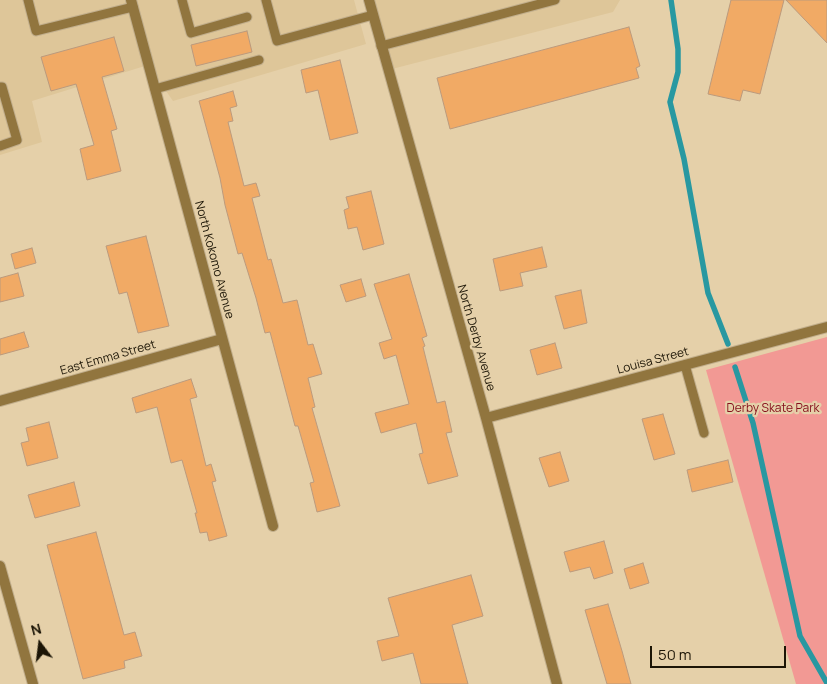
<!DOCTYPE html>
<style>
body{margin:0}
#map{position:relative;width:827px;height:684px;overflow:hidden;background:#e5d0a9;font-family:Manrope,sans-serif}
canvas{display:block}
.north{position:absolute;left:15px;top:619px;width:50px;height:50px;-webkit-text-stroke:4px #e5d0a9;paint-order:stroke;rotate:345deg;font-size:14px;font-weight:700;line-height:20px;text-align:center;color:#1c1506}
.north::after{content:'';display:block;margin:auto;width:18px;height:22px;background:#1c1506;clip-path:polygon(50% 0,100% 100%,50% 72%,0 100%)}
.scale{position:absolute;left:650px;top:646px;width:136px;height:22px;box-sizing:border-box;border:2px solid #1c1506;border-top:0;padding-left:6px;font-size:15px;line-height:18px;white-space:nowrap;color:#1c1506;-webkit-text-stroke:4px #e5d0a9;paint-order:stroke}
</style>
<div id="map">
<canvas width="827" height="684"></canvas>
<div class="north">N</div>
<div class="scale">50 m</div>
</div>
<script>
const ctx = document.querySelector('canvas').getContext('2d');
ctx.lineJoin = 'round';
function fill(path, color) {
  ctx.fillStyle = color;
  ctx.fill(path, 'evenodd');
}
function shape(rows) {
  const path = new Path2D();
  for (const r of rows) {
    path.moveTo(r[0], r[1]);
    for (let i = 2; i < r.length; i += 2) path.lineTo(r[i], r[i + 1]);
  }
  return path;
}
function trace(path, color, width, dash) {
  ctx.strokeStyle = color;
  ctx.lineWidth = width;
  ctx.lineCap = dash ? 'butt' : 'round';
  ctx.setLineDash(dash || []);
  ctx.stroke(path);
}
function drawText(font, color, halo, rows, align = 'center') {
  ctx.font = font + ' Manrope,sans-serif';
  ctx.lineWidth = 4.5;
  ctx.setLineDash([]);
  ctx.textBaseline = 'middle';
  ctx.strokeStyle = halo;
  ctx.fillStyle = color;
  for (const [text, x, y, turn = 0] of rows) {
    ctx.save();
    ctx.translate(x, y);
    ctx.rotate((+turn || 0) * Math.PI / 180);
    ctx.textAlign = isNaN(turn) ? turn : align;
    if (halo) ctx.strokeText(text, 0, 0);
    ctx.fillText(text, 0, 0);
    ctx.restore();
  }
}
fill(shape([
 [0,0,354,0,366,44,173,101,148,65,32,101,42,142,0,155],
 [369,0,620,0,613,12,388,70]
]), '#dec699');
fill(shape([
 [827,337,827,684,796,684,706,370]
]), '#f29994');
trace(shape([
 [671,0,678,49,678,72,670,102,684,159,708,293,728,344],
 [735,367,753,423,800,636,827,683]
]), '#2898a1', 5.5);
const building = shape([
 [731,0,784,0,760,94,743,90,740,101,708,94,731,0],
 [786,0,827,0,827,43,786,0],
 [629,27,640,66,636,68,639,78,450,129,437,78,629,27],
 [247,31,252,52,196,66,191,45,247,31],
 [114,37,124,71,102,77,117,129,111,131,121,171,87,180,80,149,94,145,76,84,51,91,41,57,114,37],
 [340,60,358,133,330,140,318,90,306,93,301,70,340,60],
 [233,91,237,106,230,108,233,121,228,122,244,186,256,183,260,196,252,198,268,260,271,259,283,303,297,300,308,345,313,344,322,374,308,378,315,407,312,408,340,506,317,512,310,483,314,482,298,426,295,426,270,332,265,333,256,298,242,253,238,254,225,205,220,178,199,101,233,91],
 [371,191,384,244,363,250,357,227,348,229,344,210,349,208,346,197,371,191],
 [146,236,169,326,138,333,127,292,119,294,106,246,146,236],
 [542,247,547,267,520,273,523,286,500,291,493,259,542,247],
 [32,248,36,263,15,269,11,254,32,248],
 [18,273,24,296,0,302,0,278,18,273],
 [409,274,427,336,422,338,425,346,423,347,437,403,445,401,452,432,446,433,458,476,428,484,419,454,423,453,416,423,381,433,375,413,409,404,396,355,384,359,379,343,392,339,374,284,409,274],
 [361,279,366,296,346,302,340,285,361,279],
 [581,290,587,323,564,329,555,296,581,290],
 [24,332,29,347,0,355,0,339,24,332],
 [555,343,562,368,537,375,530,350,555,343],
 [191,379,197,397,190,399,206,466,211,464,216,481,212,482,227,536,209,541,207,532,200,533,195,513,197,513,182,460,171,463,157,407,136,413,132,398,191,379],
 [663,414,675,454,654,460,642,419,663,414],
 [49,422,58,458,27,466,21,443,29,441,26,428,49,422],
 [560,452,569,481,549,487,539,458,560,452],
 [728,460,733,482,692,492,687,470,728,460],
 [74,482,80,506,35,518,28,495,74,482],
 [96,532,124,635,135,632,142,656,124,661,125,668,83,679,47,545,96,532],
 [604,541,613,573,594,579,590,567,570,572,564,552,604,541],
 [643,563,649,583,630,589,624,569,643,563],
 [471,575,483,616,452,625,468,684,421,684,413,653,382,661,377,641,399,636,388,598,471,575],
 [608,604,622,651,631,684,607,684,585,610,608,604]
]);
fill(building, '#f1aa65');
trace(building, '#bb9a7d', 1);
const lane = shape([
 [28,0,36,31,133,7],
 [182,0,191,33,247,17],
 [266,0,277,41,373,15],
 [381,46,555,0],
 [0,87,2,87,17,140,0,146],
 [155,89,259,60],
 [685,365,704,433]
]);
const street = shape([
 [131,0,273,526],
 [369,0,486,418,557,684],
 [0,401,222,339],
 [486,418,827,327],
 [0,566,33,684]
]);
trace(lane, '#c1ae8c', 11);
trace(street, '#c1ae8c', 12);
trace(lane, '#91753e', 9);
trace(street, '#91753e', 10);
drawText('12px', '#1c1506', '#e5d0a9', [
 ["North Kokomo Avenue",214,260,75],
 ["North Derby Avenue",476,338,74],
 ["East Emma Street",108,358,-16],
 ["Louisa Street",653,361,-15]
]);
drawText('12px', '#850e1b', '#e5d0a9', [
 ["Derby Skate Park",773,409]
]);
</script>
